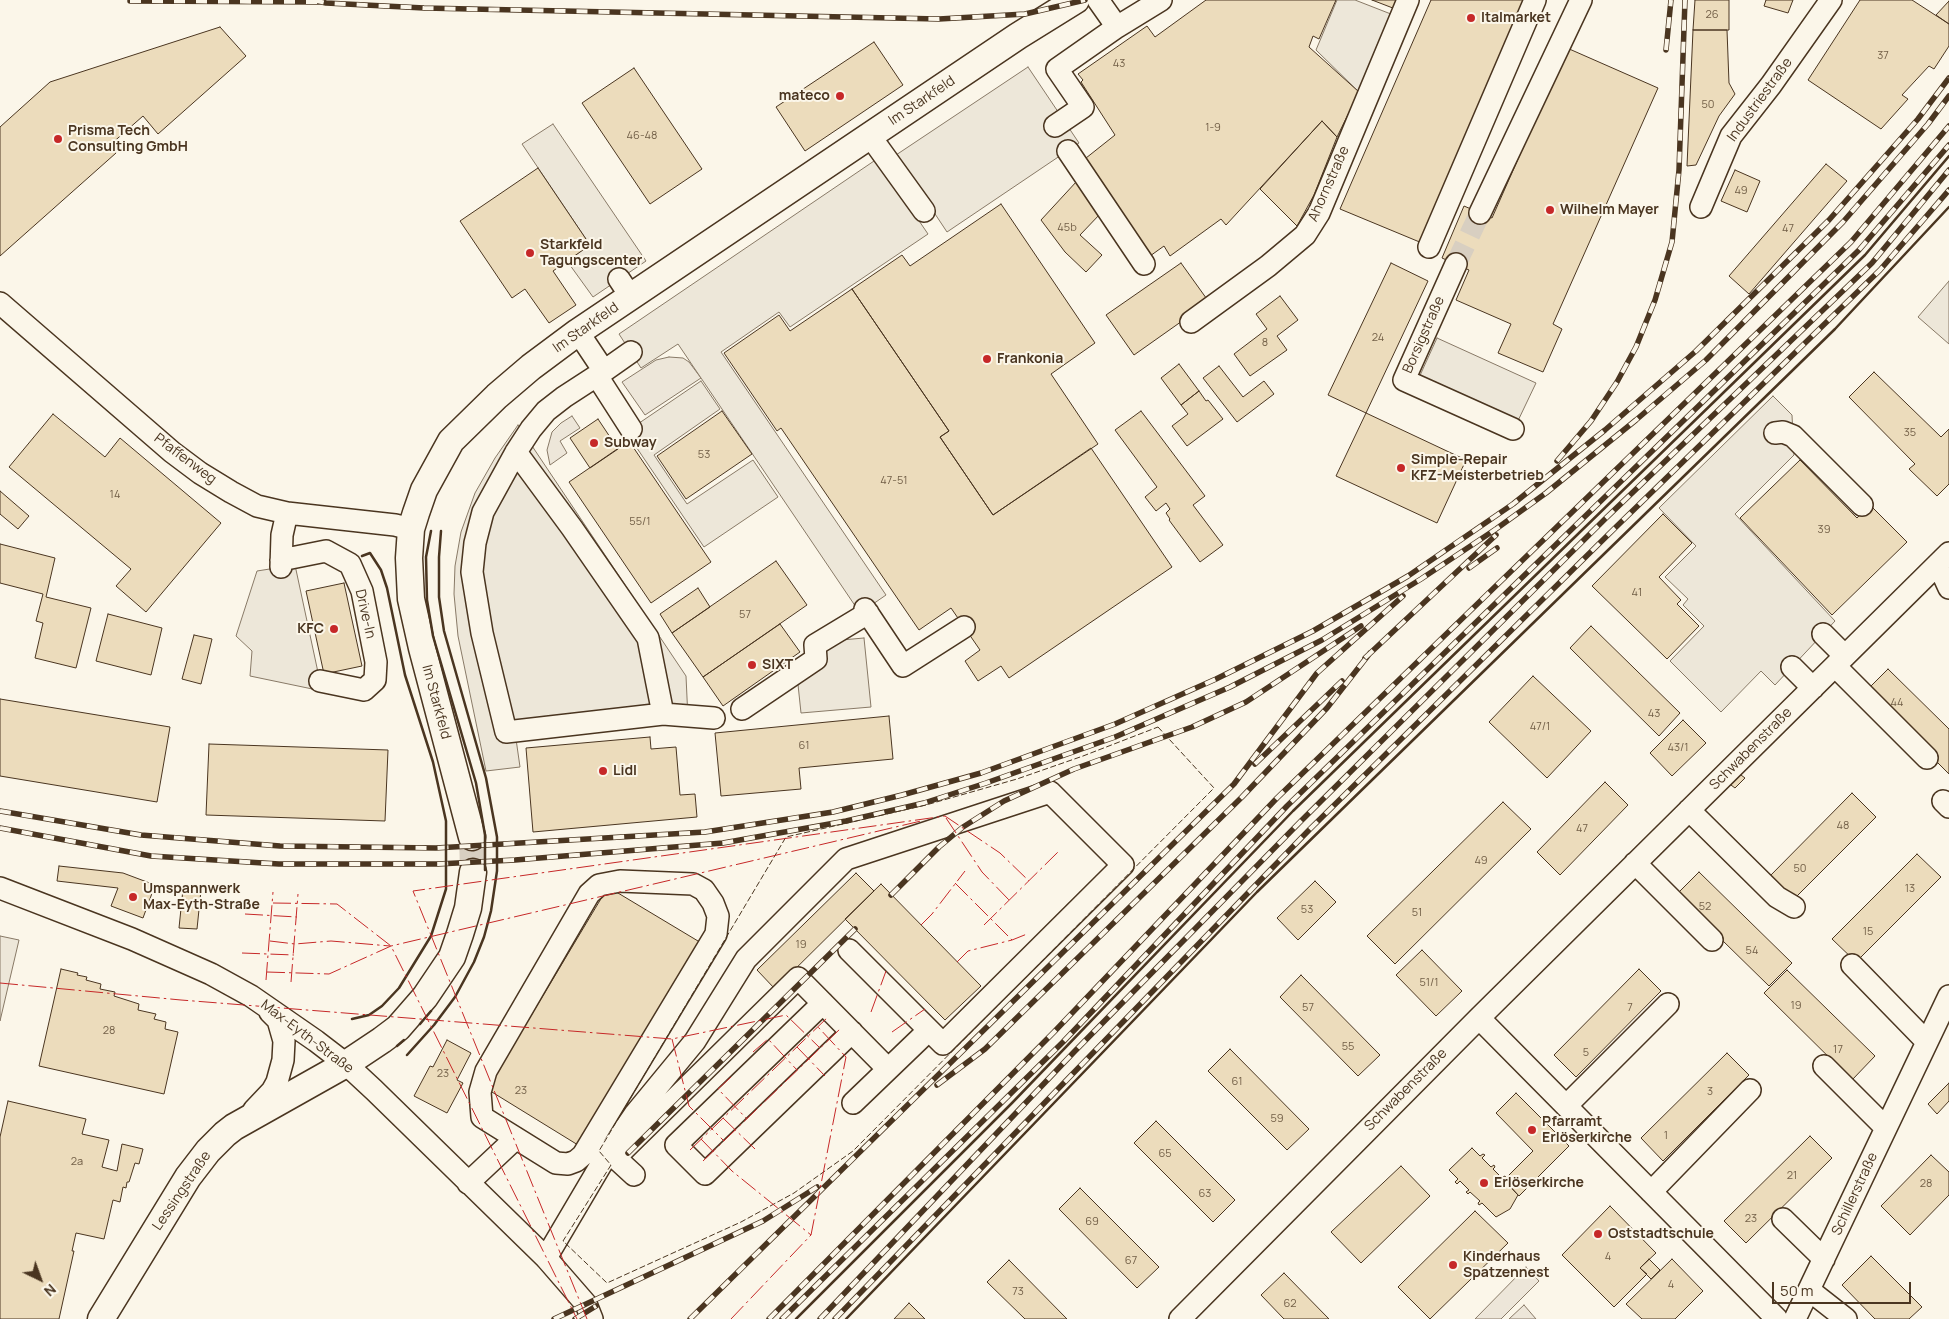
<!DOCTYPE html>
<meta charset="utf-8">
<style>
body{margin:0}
#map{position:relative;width:1949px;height:1319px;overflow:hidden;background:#fbf6e9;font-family:Manrope,sans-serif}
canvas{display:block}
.north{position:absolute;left:15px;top:1254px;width:50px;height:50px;-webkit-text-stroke:4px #fbf6e9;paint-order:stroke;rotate:138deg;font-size:14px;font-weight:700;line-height:20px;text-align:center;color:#4a3520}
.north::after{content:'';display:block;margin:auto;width:18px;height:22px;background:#4a3520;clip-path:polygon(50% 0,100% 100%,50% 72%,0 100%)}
.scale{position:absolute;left:1772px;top:1282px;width:139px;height:22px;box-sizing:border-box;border:2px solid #4a3520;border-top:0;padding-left:6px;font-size:15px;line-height:18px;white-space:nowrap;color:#4a3520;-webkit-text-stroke:4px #fbf6e9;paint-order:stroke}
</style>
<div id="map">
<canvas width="1949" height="1319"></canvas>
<div class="north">N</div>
<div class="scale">50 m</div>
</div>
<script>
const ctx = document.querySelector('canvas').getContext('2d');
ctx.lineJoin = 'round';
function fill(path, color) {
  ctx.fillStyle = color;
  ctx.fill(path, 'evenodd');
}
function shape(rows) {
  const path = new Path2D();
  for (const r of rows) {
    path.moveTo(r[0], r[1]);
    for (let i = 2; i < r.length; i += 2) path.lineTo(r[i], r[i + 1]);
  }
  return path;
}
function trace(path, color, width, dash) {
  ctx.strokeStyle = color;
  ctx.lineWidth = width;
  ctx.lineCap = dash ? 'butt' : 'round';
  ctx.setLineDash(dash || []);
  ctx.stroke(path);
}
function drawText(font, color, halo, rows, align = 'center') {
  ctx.font = font + ' Manrope,sans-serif';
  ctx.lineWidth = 4;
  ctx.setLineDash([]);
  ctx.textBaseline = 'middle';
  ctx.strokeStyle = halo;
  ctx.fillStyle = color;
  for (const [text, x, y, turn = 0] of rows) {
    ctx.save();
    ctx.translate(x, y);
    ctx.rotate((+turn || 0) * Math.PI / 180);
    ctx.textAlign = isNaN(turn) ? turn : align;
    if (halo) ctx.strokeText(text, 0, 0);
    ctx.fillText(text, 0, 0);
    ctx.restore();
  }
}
const green = shape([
 [669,357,683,358,689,362,701,378,645,415,622,382,656,360,669,357],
 [572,416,580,428,560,441,567,453,550,465,547,450,552,432,561,423,572,416],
 [1526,1267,1539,1281,1501,1319,1475,1319,1526,1267],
 [1524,1305,1536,1319,1509,1319,1524,1305]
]);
fill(green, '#ede6d9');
trace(green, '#887966', 1);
const parking = shape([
 [1337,0,1355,0,1396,16,1363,96,1316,50,1337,0],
 [1028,67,1079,143,947,232,896,155,1028,67],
 [553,124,646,261,593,297,567,261,590,245,522,144,553,124],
 [877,159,928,234,790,327,779,312,721,352,886,595,860,613,678,344,641,368,619,334,877,159],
 [1949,281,1949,344,1918,317,1949,281],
 [1437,338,1536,383,1515,427,1417,382,1437,338],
 [701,381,720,409,654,455,687,504,753,460,778,497,704,547,626,432,701,381],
 [1773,396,1792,415,1794,455,1735,514,1835,621,1775,685,1761,671,1721,712,1670,661,1704,626,1683,605,1688,599,1665,577,1696,546,1659,508,1773,396],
 [518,425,686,676,688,719,516,739,520,767,486,771,458,636,454,594,455,566,461,532,475,493,495,458,518,425],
 [295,565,322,691,250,676,252,651,236,636,257,571,295,565],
 [864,638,871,707,801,713,797,675,811,673,808,643,864,638],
 [0,936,19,940,0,1021,0,936]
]);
fill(parking, '#ede7d9');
trace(parking, '#887966', 1);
const building = shape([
 [1206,0,1336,0,1319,39,1313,36,1309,47,1359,92,1337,137,1322,121,1226,225,1221,219,1170,256,1164,246,1150,256,1081,162,1115,135,1081,82,1083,80,1078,74,1147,26,1155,37,1206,0],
 [1372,0,1402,0,1398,10,1372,0],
 [1431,0,1527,0,1422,243,1340,209,1431,0],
 [1695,0,1729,0,1729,30,1693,30,1695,0],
 [1766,0,1793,0,1788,13,1764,6,1766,0],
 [1860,0,1912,0,1949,24,1949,46,1934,69,1929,66,1902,95,1908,99,1881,129,1808,80,1860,0],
 [1949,1,1949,24,1936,15,1949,1],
 [220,27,246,56,158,134,143,116,110,145,116,153,0,256,0,127,50,82,220,27],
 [1693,30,1727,30,1729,83,1735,94,1719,116,1696,165,1687,166,1693,30],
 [874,42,903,85,805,151,776,107,874,42],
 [1567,48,1658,88,1553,324,1562,329,1543,372,1498,353,1511,324,1456,300,1469,270,1442,258,1464,206,1492,218,1567,48],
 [634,68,702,169,650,204,582,103,634,68],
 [1322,121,1337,137,1314,195,1297,226,1260,189,1322,121],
 [1826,164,1847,181,1749,294,1729,276,1826,164],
 [538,168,590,245,553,271,576,305,549,323,525,289,512,298,460,221,538,168],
 [1735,170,1760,181,1747,212,1721,201,1735,170],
 [1077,181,1101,213,1080,235,1102,255,1086,272,1065,252,1041,220,1077,181],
 [1001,204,1095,343,1051,374,1098,444,993,515,940,437,949,431,852,289,902,255,910,266,1001,204],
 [1181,263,1209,302,1134,355,1106,315,1181,263],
 [1391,263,1428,281,1366,413,1328,395,1391,263],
 [852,289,949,431,940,437,993,515,1091,448,1172,567,1009,678,1001,666,978,681,965,661,980,650,951,608,919,630,781,428,777,431,724,353,779,315,790,331,852,289],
 [1280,296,1298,320,1277,336,1287,350,1250,376,1234,354,1267,329,1256,314,1280,296],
 [1179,364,1199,391,1181,405,1161,378,1179,364],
 [1219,366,1243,397,1264,381,1274,394,1237,422,1203,378,1219,366],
 [1874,372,1941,437,1949,429,1949,484,1937,496,1909,469,1915,464,1849,397,1874,372],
 [1199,391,1206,401,1208,400,1223,419,1187,446,1172,426,1188,414,1181,405,1199,391],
 [722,411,752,454,686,499,657,456,722,411],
 [1141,411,1205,496,1193,505,1223,545,1200,562,1169,520,1170,519,1166,513,1170,509,1166,503,1156,511,1145,497,1157,487,1115,430,1141,411],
 [1366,413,1466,460,1437,523,1336,476,1366,413],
 [53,414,105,457,120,438,221,523,146,612,116,586,131,569,9,467,53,414],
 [598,419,618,449,590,468,570,438,598,419],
 [629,441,711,562,651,603,569,482,629,441],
 [1800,460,1857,518,1870,505,1907,542,1832,615,1740,518,1800,460],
 [0,491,29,516,18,529,0,514,0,491],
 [1663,514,1692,543,1659,577,1681,600,1677,604,1699,626,1667,659,1592,586,1663,514],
 [0,544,55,558,46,597,91,608,76,668,35,658,43,623,36,621,43,594,0,583,0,544],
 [776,561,807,605,703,677,672,633,776,561],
 [344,583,362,666,324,674,306,591,344,583],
 [698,588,710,607,672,633,660,614,698,588],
 [108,614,162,628,151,675,96,661,108,614],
 [780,624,800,652,723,706,703,677,780,624],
 [1591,626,1680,713,1659,736,1570,648,1591,626],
 [194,635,212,639,201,684,182,679,194,635],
 [1888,669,1949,729,1949,774,1866,691,1888,669],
 [1533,676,1591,731,1547,778,1489,722,1533,676],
 [0,699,170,727,157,802,0,776,0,699],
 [889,716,893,759,799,768,801,789,721,796,715,733,889,716],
 [1683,720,1706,743,1672,776,1650,753,1683,720],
 [650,737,651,749,676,747,680,795,695,794,697,817,533,832,526,748,650,737],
 [209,744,388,750,385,821,206,815,209,744],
 [1741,775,1745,778,1735,788,1731,785,1741,775],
 [1605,782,1628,805,1560,875,1537,852,1605,782],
 [1852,793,1876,817,1791,902,1768,878,1852,793],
 [1503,802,1531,829,1395,964,1367,936,1503,802],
 [1917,854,1941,877,1856,962,1832,939,1917,854],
 [59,866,123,873,155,885,143,918,111,906,118,888,57,881,59,866],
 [1699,872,1792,963,1769,986,1676,895,1699,872],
 [856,873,874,891,775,989,757,970,856,873],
 [1315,881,1336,902,1298,940,1277,918,1315,881],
 [881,884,981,986,945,1020,845,919,881,884],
 [608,887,703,944,578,1145,487,1089,608,887],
 [183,889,201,890,197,929,179,928,183,889],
 [1422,950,1462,991,1436,1016,1396,975,1422,950],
 [61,969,78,973,77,975,87,977,86,980,101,984,100,989,115,992,114,996,139,1004,138,1010,156,1014,154,1019,166,1022,165,1029,178,1032,164,1094,39,1066,61,969],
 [1639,969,1661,991,1576,1077,1554,1055,1639,969],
 [1787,970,1875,1056,1852,1080,1764,993,1787,970],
 [1301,975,1380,1055,1358,1076,1280,997,1301,975],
 [447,1040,471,1053,457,1080,463,1083,447,1113,414,1096,430,1066,433,1067,447,1040],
 [1230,1049,1309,1129,1287,1150,1208,1071,1230,1049],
 [1727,1053,1749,1075,1663,1161,1641,1138,1727,1053],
 [1949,1083,1949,1101,1937,1114,1928,1104,1949,1083],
 [1516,1093,1569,1146,1519,1196,1504,1180,1533,1151,1496,1113,1516,1093],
 [8,1101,86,1119,82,1134,109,1140,102,1167,117,1171,122,1144,143,1149,139,1164,135,1163,129,1182,127,1182,126,1188,123,1187,120,1202,113,1200,104,1239,76,1233,72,1251,74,1251,59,1319,0,1319,0,1137,8,1101],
 [1156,1121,1235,1200,1213,1222,1134,1143,1156,1121],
 [1810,1136,1832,1158,1746,1243,1724,1221,1810,1136],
 [1472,1148,1480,1156,1483,1154,1485,1155,1482,1158,1491,1167,1494,1165,1495,1167,1493,1169,1502,1178,1504,1176,1506,1177,1504,1180,1518,1195,1510,1209,1496,1217,1482,1203,1479,1205,1478,1203,1480,1201,1470,1192,1468,1194,1466,1192,1469,1190,1460,1181,1457,1184,1455,1182,1458,1179,1449,1170,1472,1148],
 [1931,1155,1949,1172,1949,1195,1910,1235,1881,1206,1931,1155],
 [1401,1166,1430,1196,1361,1263,1331,1232,1401,1166],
 [1080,1188,1159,1267,1137,1288,1059,1209,1080,1188],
 [1610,1206,1656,1253,1640,1268,1647,1274,1614,1307,1562,1255,1610,1206],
 [1475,1211,1508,1243,1430,1319,1398,1287,1475,1211],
 [1871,1256,1922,1307,1909,1319,1875,1319,1842,1285,1871,1256],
 [1649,1259,1660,1270,1651,1279,1640,1268,1649,1259],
 [1672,1259,1703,1291,1675,1319,1642,1319,1626,1304,1672,1259],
 [1009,1260,1067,1319,1025,1319,987,1282,1009,1260],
 [1284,1273,1329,1319,1284,1319,1261,1295,1284,1273],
 [909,1303,925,1319,894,1319,909,1303]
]);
fill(building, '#ecdcbc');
trace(building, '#4a3520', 1);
trace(shape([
 [1456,264,1480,213]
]), '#d8cfc1', 21, [21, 11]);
trace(shape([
 [472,837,473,872]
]), '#d8cfc1', 26, [26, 13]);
const minor = shape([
 [1098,0,1117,27],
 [1055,126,1083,107,1057,69,1117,27,1161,0],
 [870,136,924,211],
 [1068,151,1144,264],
 [1701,207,1731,136,1771,85,1831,0],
 [1480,213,1581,0],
 [1429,247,1535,0],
 [1456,264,1404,380,1513,429],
 [619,279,631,297],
 [0,303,172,452,200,473,231,492,257,506,287,513,395,525,411,529],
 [1191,322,1268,266,1305,235,1319,213,1408,0],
 [604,371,631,352],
 [597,376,631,429],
 [1775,433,1783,432,1793,436,1862,505],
 [516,452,572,528,648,638,663,714,506,732,482,633,472,572,475,543,483,512,516,452,531,429,546,411,564,397,604,371,578,332],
 [281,560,326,551,350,564,362,591,376,662,375,680,364,690,320,681],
 [1938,564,1949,588],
 [281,567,282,535,287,513],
 [865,609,903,666,964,627],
 [1823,634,1845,656],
 [1835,666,1927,758],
 [1792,667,1813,688],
 [742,709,816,659,815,645,868,613],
 [663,714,714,718],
 [1943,801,1949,807],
 [1689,810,1777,897,1794,907],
 [1635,863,1712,940],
 [620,881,693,884,704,890,713,903,718,916,716,934,583,1155,576,1161,568,1164,556,1163,482,1117,480,1092,486,1071,589,894,599,885,620,881],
 [0,888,132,939,211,974,251,996,316,1041,346,1064,374,1090,546,1258,586,1304,592,1319],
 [1852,965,1927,1042],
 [823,1003,676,1145,705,1174,852,1032],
 [1479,1018,1777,1319],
 [1824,1066,1886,1128],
 [853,1103,929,1030],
 [1566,1106,1668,1004],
 [254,1110,272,1091,277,1082,283,1060,284,1041,278,1020,270,1012],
 [609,1152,634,1175],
 [617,1156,798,978,888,1069],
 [468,1183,516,1138],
 [1651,1192,1750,1090],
 [1783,1219,1824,1259],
 [546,1258,605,1158,635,1114,695,1041,746,959,846,859,1050,792,1123,865,943,1044,849,950],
 [1809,1290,1846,1319],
 [1180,1319,1479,1018,1949,553],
 [1795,1319,1949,996]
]);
const major = shape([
 [472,837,422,648,411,599,409,558,411,529,416,513,424,490,451,441,497,396,531,367,578,332,1018,36,1076,0],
 [101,1319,188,1177,208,1151,225,1134,234,1127,346,1064,382,1040,398,1028,425,997,452,957,460,934,468,908,473,872]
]);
trace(minor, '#4a3520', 24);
trace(major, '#4a3520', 29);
trace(minor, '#fbf6e9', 21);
trace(major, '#fbf6e9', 26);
const rail = shape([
 [313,0,326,3,424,8,939,19,1025,14,1085,0],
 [130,1,319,2],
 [1666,50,1671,0],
 [1557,461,1591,421,1617,382,1636,347,1655,300,1672,242,1679,170,1685,0],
 [1469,568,1497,548],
 [1365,658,1496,535],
 [1255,764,1342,681],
 [0,811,141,835,280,846,436,848,705,832,833,812,902,795,981,773,1115,724,1216,679,1313,631,1408,576,1513,504,1605,430,1696,351,1829,220,1918,119,1949,78],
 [0,828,151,856,279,864,438,864,515,860,723,843,846,821,924,803,986,783,1115,737,1230,687,1322,640,1421,579,1496,529,1546,493,1636,420,1706,360,1843,222,1928,124,1949,96],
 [891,895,939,847,963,827,1004,801,1074,769,1192,727,1246,702,1361,626],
 [937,1085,985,1049,1242,797,1327,708,1370,653],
 [628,1153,855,929],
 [554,1319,763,1221,817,1187],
 [575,1319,596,1306],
 [690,1319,1234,784,1317,673,1403,596],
 [769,1319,1054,1032,1277,798,1851,242,1949,126],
 [782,1319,1063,1042,1287,806,1859,250,1949,145],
 [820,1319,1074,1052,1301,821,1606,518,1872,263,1949,170],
 [835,1319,1310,829,1616,527,1880,270,1949,190]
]);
trace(rail, '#4a3520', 5.5);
trace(rail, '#fbf6e9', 4, [11]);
trace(shape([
 [431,531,426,557,427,600,433,636,476,783,485,835,485,870],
 [1158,727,1214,788,853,1151,794,1193,741,1222,607,1283,563,1241,611,1165,599,1151,786,837,926,805,1017,779,1083,756,1158,727],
 [420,1024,431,1011],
 [397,1046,404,1040]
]), '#4a3520', 1, [6, 2.5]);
trace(shape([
 [431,531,426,557,427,600,433,636,476,783,485,835,485,870],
 [352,1019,369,1015,382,1006,399,988,431,936,446,889,446,821,433,762,405,675,387,588,381,570,370,553,362,556],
 [420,1024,431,1011],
 [397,1046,404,1040],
 [407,1055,434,1025,455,997,474,962,484,937,491,911,497,871,497,837,486,778,444,631,439,597,439,557,441,531],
 [796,1319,1012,1103,1293,811,1865,255,1949,156],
 [846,1319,1257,892,1835,329,1949,207]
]), '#4a3520', 2.5);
trace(shape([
 [946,818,982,872,1009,900],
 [955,883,1012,940],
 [273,903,337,904,391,946,577,1319],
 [245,914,297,917],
 [921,925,932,914,965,871],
 [984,925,1058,852],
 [270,941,295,944,331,941,390,946],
 [242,953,294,955],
 [957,962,968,951,1012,940,1027,934],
 [267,972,329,974,391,946,921,821],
 [266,980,273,892],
 [291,982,298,894],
 [0,983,181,1000,672,1039,786,1015,820,1048],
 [871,1012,886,971],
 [892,1032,925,1009],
 [672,1039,689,1106,724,1141],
 [797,1047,825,1076],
 [753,1052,768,1039,797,1070],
 [731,1077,718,1089,747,1119],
 [723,1118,755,1149],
 [701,1139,732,1171,811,1235],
 [690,1150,828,1017],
 [703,1161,840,1029],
 [587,1319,413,891,945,816,1000,853,1029,881],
 [731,1319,811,1235,846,1057,818,1027]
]), '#c62828', 1, [18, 4, 2.5, 4]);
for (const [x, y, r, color] of [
 [1471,18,5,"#c62828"],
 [840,96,5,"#c62828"],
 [58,139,5,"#c62828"],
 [1550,210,5,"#c62828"],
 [530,253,5,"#c62828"],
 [987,359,5,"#c62828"],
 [594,443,5,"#c62828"],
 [1401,468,5,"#c62828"],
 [334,629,5,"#c62828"],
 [752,665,5,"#c62828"],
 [603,771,5,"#c62828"],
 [133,897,5,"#c62828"],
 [1532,1130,5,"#c62828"],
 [1484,1183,5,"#c62828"],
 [1598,1234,5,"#c62828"],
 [1453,1265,5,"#c62828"]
]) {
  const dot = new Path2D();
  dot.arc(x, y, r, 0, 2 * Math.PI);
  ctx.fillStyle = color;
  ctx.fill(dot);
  trace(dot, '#fbf6e9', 2);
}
drawText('11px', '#725f47', null, [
 ["26",1712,15],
 ["37",1883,56],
 ["43",1119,64],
 ["50",1708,105],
 ["1-9",1213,128],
 ["46-48",642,136],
 ["49",1741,191],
 ["45b",1067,228],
 ["47",1788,229],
 ["24",1378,338],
 ["8",1265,343],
 ["35",1910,433],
 ["53",704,455],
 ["47-51",894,481],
 ["14",115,495],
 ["55/1",640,522],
 ["39",1824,530],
 ["41",1637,593],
 ["57",745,615],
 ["44",1897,703],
 ["43",1654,714],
 ["47/1",1540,727],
 ["61",804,746],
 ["43/1",1678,748],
 ["48",1843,826],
 ["47",1582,829],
 ["49",1481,861],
 ["50",1800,869],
 ["13",1910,889],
 ["52",1705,907],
 ["53",1307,910],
 ["51",1417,913],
 ["15",1868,932],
 ["19",801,945],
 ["54",1752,951],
 ["51/1",1429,983],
 ["19",1796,1006],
 ["57",1308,1008],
 ["7",1630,1008],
 ["28",109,1031],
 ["55",1348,1047],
 ["17",1838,1050],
 ["5",1586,1053],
 ["23",443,1074],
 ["61",1237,1082],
 ["23",521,1091],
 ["3",1710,1092],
 ["59",1277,1119],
 ["1",1666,1136],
 ["65",1165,1154],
 ["2a",77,1162],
 ["21",1792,1176],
 ["28",1926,1184],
 ["63",1205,1194],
 ["23",1751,1219],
 ["69",1092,1222],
 ["4",1608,1257],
 ["67",1131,1261],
 ["4",1671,1285],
 ["73",1018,1292],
 ["62",1290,1304]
]);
drawText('bold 14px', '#4a3520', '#fbf6e9', [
 ["Italmarket",1481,18],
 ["mateco",830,96,"right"],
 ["Prisma Tech",68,131],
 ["Consulting GmbH",68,147],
 ["Wilhelm Mayer",1560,210],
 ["Starkfeld",540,245],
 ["Tagungscenter",540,261],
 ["Frankonia",997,359],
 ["Subway",604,443],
 ["Simple-Repair",1411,460],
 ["KFZ-Meisterbetrieb",1411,476],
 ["KFC",324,629,"right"],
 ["SIXT",762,665],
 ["Lidl",613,771],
 ["Umspannwerk",143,889],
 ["Max-Eyth-Straße",143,905],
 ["Pfarramt",1542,1122],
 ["Erlöserkirche",1542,1138],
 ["Erlöserkirche",1494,1183],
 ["Oststadtschule",1608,1234],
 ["Kinderhaus",1463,1257],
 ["Spatzennest",1463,1273]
], 'left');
drawText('14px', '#4a3520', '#fbf6e9', [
 ["Industriestraße",1760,100,-54],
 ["Im Starkfeld",922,101,-34],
 ["Ahornstraße",1329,184,-66],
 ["Im Starkfeld",586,328,-35],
 ["Borsigstraße",1424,335,-66],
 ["Pfaffenweg",185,459,37],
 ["Drive-In",365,614,77],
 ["Im Starkfeld",436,702,75],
 ["Schwabenstraße",1751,749,-45],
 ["Max-Eyth-Straße",307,1037,37],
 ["Schwabenstraße",1406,1090,-45],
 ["Lessingstraße",182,1191,-56],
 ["Schillerstraße",1855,1194,-65]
]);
</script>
